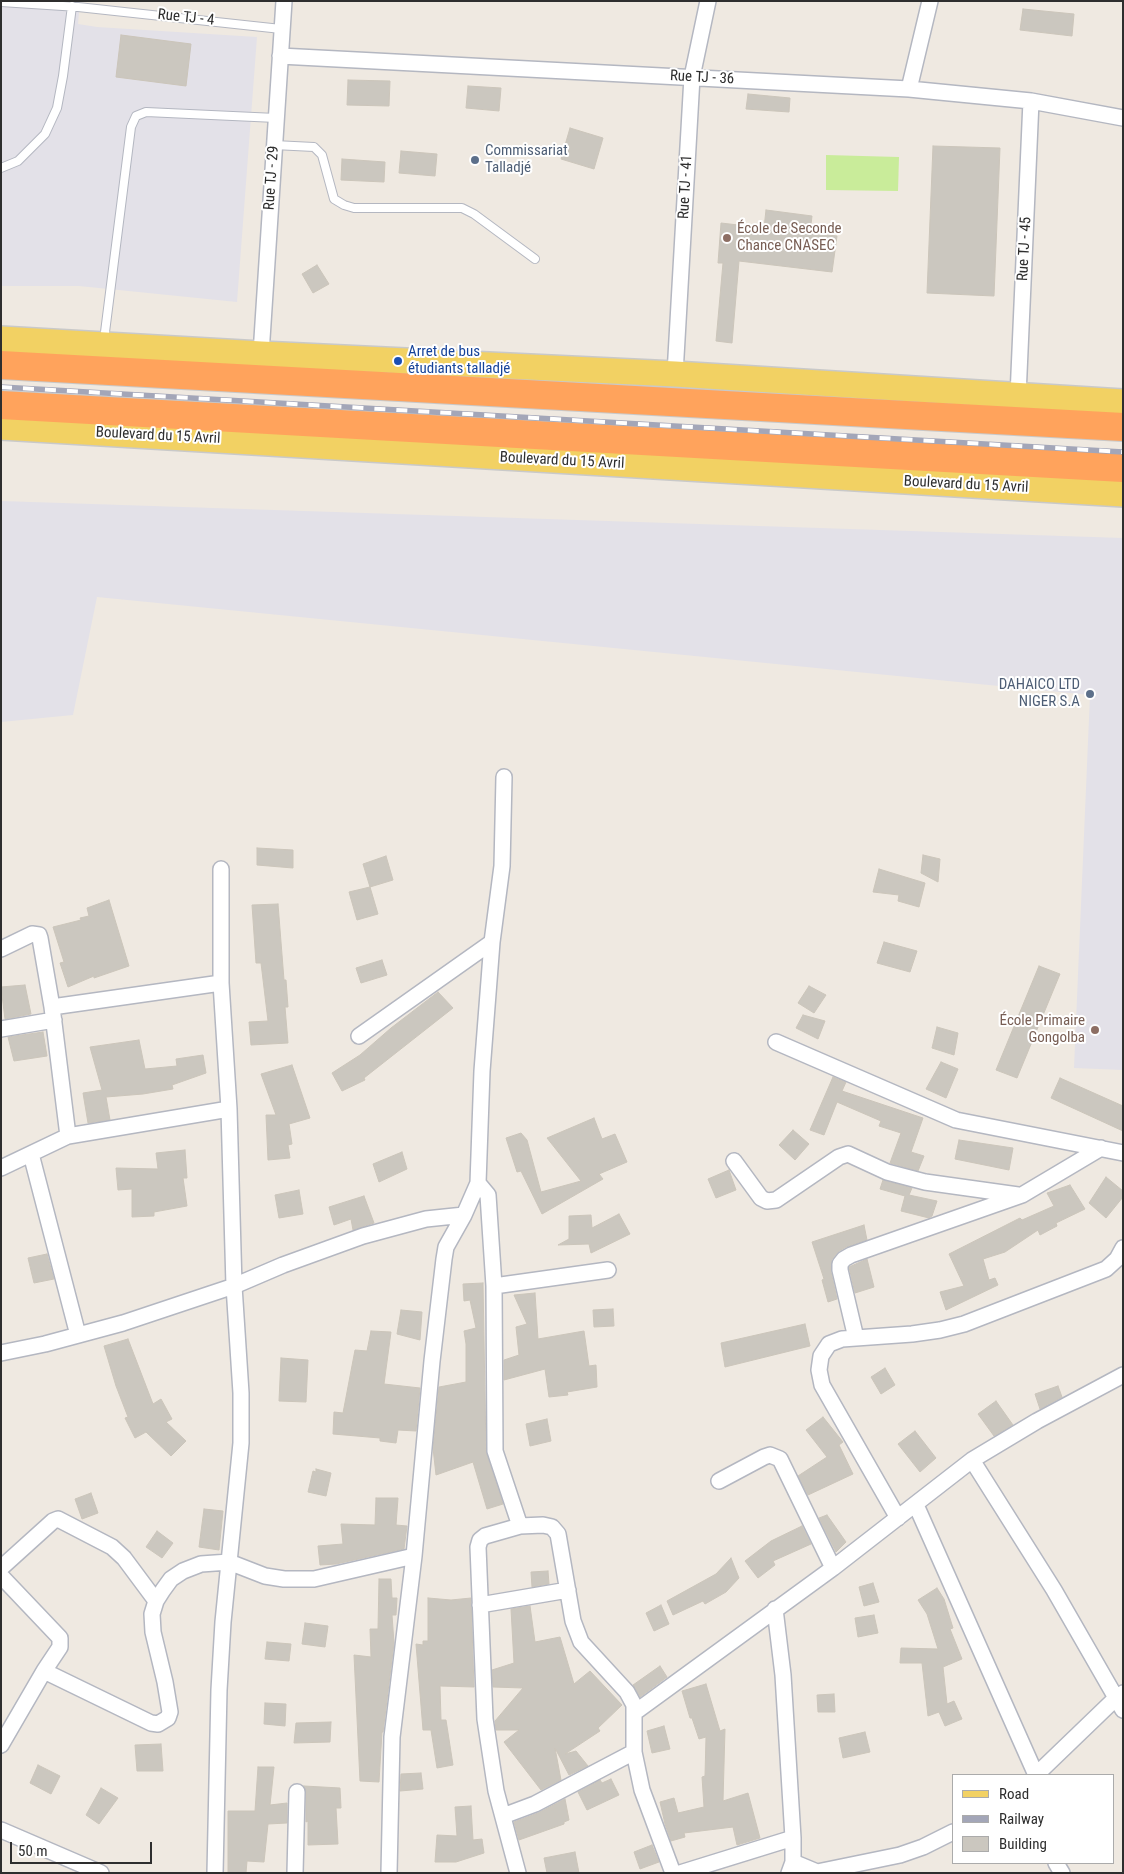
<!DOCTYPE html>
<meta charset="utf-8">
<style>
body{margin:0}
#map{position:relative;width:1124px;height:1874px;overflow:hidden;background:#efe9e1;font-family:"Roboto Condensed",sans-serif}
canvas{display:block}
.frame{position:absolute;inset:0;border:2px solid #2e2e2e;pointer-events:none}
.legend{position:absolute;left:952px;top:1774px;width:162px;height:90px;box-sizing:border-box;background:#fff;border:1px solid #ababab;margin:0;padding:6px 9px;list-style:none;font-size:15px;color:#2e2e2e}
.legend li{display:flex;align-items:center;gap:10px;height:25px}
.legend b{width:25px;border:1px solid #ababab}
.scale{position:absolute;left:10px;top:1842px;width:142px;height:22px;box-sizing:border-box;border:2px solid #2e2e2e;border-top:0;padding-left:6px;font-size:15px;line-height:18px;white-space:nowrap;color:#2e2e2e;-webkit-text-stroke:4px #fff;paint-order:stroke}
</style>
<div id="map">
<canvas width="1124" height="1874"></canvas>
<div class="frame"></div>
<ul class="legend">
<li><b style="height:6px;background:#f2d163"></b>Road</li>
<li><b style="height:6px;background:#a3a6b8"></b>Railway</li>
<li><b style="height:14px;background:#cbc7bf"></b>Building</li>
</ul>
<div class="scale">50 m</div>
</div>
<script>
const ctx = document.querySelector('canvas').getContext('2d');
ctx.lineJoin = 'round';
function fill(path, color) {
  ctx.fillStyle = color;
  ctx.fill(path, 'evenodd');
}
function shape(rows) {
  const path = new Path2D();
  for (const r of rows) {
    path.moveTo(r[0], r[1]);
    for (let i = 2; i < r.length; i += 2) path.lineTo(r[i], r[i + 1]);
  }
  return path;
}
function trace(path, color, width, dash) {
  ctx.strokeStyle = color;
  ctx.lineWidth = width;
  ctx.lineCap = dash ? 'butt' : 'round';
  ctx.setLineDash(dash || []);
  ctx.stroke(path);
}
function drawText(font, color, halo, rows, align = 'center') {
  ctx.font = font + ' "Roboto Condensed",sans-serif';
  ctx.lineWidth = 4;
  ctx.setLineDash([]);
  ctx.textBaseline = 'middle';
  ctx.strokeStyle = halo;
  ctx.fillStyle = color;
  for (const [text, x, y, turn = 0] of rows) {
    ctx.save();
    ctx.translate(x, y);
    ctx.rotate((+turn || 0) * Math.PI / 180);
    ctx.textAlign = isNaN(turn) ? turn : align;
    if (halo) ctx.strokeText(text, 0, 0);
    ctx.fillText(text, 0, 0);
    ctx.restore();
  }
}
fill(shape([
 [1,1,80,1,78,24,97,27,257,37,237,302,79,286,1,286],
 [1,501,1123,538,1123,1070,1074,1068,1090,695,97,597,73,715,1,722]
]), '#e3e1e8');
fill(shape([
 [826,155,899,157,898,191,826,190]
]), '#c9ec9a');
const building = shape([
 [1023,9,1074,14,1072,36,1020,30,1023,9],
 [121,35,191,44,186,86,116,77,121,35],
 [348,80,390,81,389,106,347,105,348,80],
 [468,86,501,88,499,111,466,108,468,86],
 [748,94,790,98,789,112,746,109,748,94],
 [570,128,603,138,594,169,561,159,570,128],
 [933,146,1000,148,994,296,927,293,933,146],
 [401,151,437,154,435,176,399,173,401,151],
 [342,159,385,162,384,182,341,180,342,159],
 [766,210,812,216,810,233,837,236,832,272,739,261,732,343,716,341,723,263,718,263,721,223,764,228,766,210],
 [317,265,329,284,313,293,302,274,317,265],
 [257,848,293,850,293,868,257,865,257,848],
 [923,855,940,859,938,882,921,873,923,855],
 [386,856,393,880,370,887,363,864,386,856],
 [879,869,925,883,919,907,898,901,899,895,873,892,879,869],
 [370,887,378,914,357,920,349,892,370,887],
 [109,900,129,966,94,978,94,976,68,987,60,963,64,962,53,927,81,920,80,918,89,916,87,908,109,900],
 [278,904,284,980,286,980,288,1007,285,1007,288,1043,251,1045,249,1022,268,1021,261,963,256,963,252,905,278,904],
 [884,942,917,951,910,972,877,963,884,942],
 [382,960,387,975,361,983,356,968,382,960],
 [1039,966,1060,974,1017,1078,996,1070,1039,966],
 [25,985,31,1014,5,1019,1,987,25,985],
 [809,986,826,995,814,1013,798,1003,809,986],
 [438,992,453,1008,364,1078,365,1080,342,1091,332,1073,360,1055,391,1028,438,992],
 [803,1015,825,1021,818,1039,796,1028,803,1015],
 [937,1027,958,1033,954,1055,932,1048,937,1027],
 [43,1032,47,1056,14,1061,8,1037,43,1032],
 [139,1040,145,1069,177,1066,176,1059,203,1055,206,1073,172,1085,173,1089,143,1094,106,1097,110,1120,88,1123,83,1093,102,1090,90,1047,139,1040],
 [941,1062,958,1069,946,1098,926,1089,941,1062],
 [292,1065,310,1118,289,1124,292,1144,288,1145,290,1158,268,1160,266,1115,276,1115,261,1074,292,1065],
 [833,1077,846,1082,842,1091,923,1118,911,1152,924,1156,918,1171,890,1163,901,1133,879,1126,881,1121,837,1102,824,1135,810,1130,833,1077],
 [1060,1078,1123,1106,1123,1131,1051,1098,1060,1078],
 [594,1118,602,1139,615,1134,627,1162,599,1174,603,1179,542,1214,521,1171,517,1172,506,1138,521,1133,527,1140,541,1192,581,1181,547,1138,594,1118],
 [793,1130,809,1144,795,1160,779,1145,793,1130],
 [959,1140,1013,1148,1009,1170,955,1159,959,1140],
 [185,1150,187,1178,183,1178,187,1206,154,1212,154,1216,132,1217,132,1189,118,1190,116,1168,158,1169,156,1153,185,1150],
 [402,1152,407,1169,379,1182,373,1164,402,1152],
 [729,1170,736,1190,716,1198,708,1179,729,1170],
 [1106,1177,1123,1191,1123,1197,1106,1218,1089,1203,1106,1177],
 [883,1180,912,1188,909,1195,937,1201,932,1216,929,1218,901,1211,905,1196,880,1189,883,1180],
 [1070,1185,1085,1209,1056,1223,1057,1226,1040,1235,1038,1230,1005,1252,983,1259,989,1280,995,1278,998,1285,946,1310,940,1292,964,1286,949,1254,1020,1218,1022,1220,1054,1206,1047,1193,1070,1185],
 [299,1190,303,1214,279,1218,275,1195,299,1190],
 [364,1196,374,1223,353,1230,351,1219,334,1225,329,1207,364,1196],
 [619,1214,630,1234,591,1253,589,1244,558,1245,569,1239,569,1216,591,1215,592,1228,619,1214],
 [864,1225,867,1240,846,1247,839,1251,832,1259,831,1272,837,1299,828,1302,822,1280,824,1279,812,1242,864,1225],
 [47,1254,54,1279,34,1283,28,1258,47,1254],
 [867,1259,874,1287,855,1293,849,1267,867,1259],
 [483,1283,486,1451,503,1504,487,1509,473,1462,436,1475,433,1448,439,1387,466,1382,466,1344,464,1331,476,1328,470,1300,464,1301,463,1284,483,1283],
 [535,1293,538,1339,584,1331,589,1366,596,1365,597,1387,567,1392,568,1395,549,1397,545,1369,504,1380,504,1360,519,1355,516,1327,527,1324,514,1295,535,1293],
 [613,1309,614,1326,594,1327,593,1310,613,1309],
 [401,1310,422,1312,420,1340,397,1334,401,1310],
 [805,1324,810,1346,725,1367,721,1343,805,1324],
 [371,1331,391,1332,384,1384,420,1388,416,1431,398,1430,396,1443,380,1441,380,1438,333,1434,334,1412,343,1413,355,1350,367,1351,371,1331],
 [128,1339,153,1404,161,1399,172,1419,166,1422,186,1441,171,1456,146,1432,135,1438,125,1418,128,1417,116,1386,104,1346,128,1339],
 [281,1358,308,1360,306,1402,279,1401,281,1358],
 [885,1368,895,1385,881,1394,871,1377,885,1368],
 [1058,1386,1062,1397,1040,1409,1035,1394,1058,1386],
 [996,1401,1013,1425,994,1436,978,1414,996,1401],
 [823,1417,843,1442,839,1445,853,1474,808,1495,798,1476,827,1457,806,1430,823,1417],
 [547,1419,551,1441,530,1446,526,1424,547,1419],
 [915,1431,936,1458,920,1472,898,1444,915,1431],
 [316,1469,331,1473,326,1496,308,1492,313,1471,316,1472,316,1469],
 [91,1493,98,1513,82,1519,75,1499,91,1493],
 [376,1498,398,1498,396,1525,407,1526,404,1549,336,1564,320,1565,318,1546,343,1544,341,1524,375,1525,376,1498],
 [204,1509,223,1511,219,1550,199,1547,204,1509],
 [827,1515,846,1542,836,1552,819,1518,827,1515],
 [802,1526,811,1544,773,1561,775,1565,758,1578,745,1561,771,1541,802,1526],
 [157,1531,173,1543,162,1558,146,1547,157,1531],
 [731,1558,739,1578,726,1592,705,1604,703,1601,673,1615,667,1601,716,1574,731,1558],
 [548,1571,549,1584,532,1587,531,1572,548,1571],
 [379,1579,391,1579,392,1598,397,1598,396,1615,392,1615,394,1643,383,1732,382,1732,379,1782,360,1781,354,1655,371,1657,370,1629,378,1629,379,1579],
 [873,1583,879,1602,864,1606,859,1587,873,1583],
 [937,1588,944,1599,953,1628,950,1629,962,1659,943,1667,947,1704,954,1701,962,1719,945,1726,939,1712,928,1716,922,1663,900,1663,901,1648,938,1649,927,1614,918,1600,937,1588],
 [428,1598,451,1600,471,1598,474,1687,440,1686,441,1720,446,1720,453,1765,437,1768,431,1730,423,1730,416,1644,423,1645,423,1641,428,1641,428,1598],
 [661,1605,669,1624,654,1631,646,1613,661,1605],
 [530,1606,535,1642,560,1637,574,1684,590,1671,622,1705,598,1728,600,1731,565,1754,576,1751,588,1766,569,1775,555,1748,561,1780,541,1790,504,1742,519,1730,496,1730,495,1721,523,1688,493,1687,492,1670,514,1663,511,1609,530,1606],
 [874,1615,878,1633,858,1637,855,1618,874,1615],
 [305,1623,328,1626,325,1647,302,1644,305,1623],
 [267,1642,291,1644,289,1661,265,1659,267,1642],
 [660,1666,667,1677,640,1697,633,1685,660,1666],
 [706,1684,720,1731,725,1729,723,1801,748,1793,760,1838,737,1845,733,1827,684,1833,685,1837,671,1841,665,1824,660,1802,674,1798,678,1813,704,1807,702,1777,705,1776,706,1737,699,1739,692,1718,690,1718,682,1691,706,1684],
 [834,1694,835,1712,818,1712,817,1695,834,1694],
 [265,1703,286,1704,285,1726,264,1724,265,1703],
 [331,1722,330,1742,294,1743,296,1723,331,1722],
 [664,1726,670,1749,652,1753,647,1731,664,1726],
 [865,1732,870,1752,843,1758,839,1738,865,1732],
 [161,1744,163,1771,137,1771,135,1745,161,1744],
 [38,1765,60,1776,51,1794,30,1783,38,1765],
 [258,1767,274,1767,270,1805,287,1803,287,1823,268,1824,264,1862,247,1861,246,1873,228,1873,228,1811,255,1811,258,1767],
 [421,1773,423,1789,400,1791,401,1774,421,1773],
 [611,1779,619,1795,587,1810,578,1792,600,1780,602,1783,611,1779],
 [304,1786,340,1788,341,1808,336,1808,338,1844,308,1845,308,1821,306,1822,306,1792,304,1786],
 [101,1788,118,1798,99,1824,86,1815,101,1788],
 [565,1799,569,1820,564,1822,564,1824,519,1840,514,1822,538,1813,565,1799],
 [471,1806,473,1840,482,1839,484,1853,456,1862,435,1862,437,1835,457,1836,455,1807,471,1806],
 [652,1845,659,1862,640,1869,634,1852,652,1845],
 [575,1852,579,1873,547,1873,544,1858,575,1852]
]);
fill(building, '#cbc7bf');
trace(building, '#cbc5ba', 1);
const lane = shape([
 [1,2,78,7,281,29],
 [274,145,314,147,322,155,334,199,344,205,354,208,462,208,474,214,535,259],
 [1,168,18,161,45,134,57,108,63,76,72,6],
 [104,340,131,127,136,116,146,112,276,118]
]);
const street = shape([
 [280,56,909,89,1031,101,1123,118],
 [909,89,930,1],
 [261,354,284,1],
 [675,374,692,77,708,1],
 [1018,396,1031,101],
 [1,949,32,934,39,935,40,938,52,1007,68,1136],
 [52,1007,221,983],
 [1,1029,54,1020],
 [359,1036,492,942],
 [776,1042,956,1120,1123,1153],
 [31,1154,78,1335],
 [734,1161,761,1198,767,1201,776,1200,839,1157,848,1154,887,1172,925,1182,1018,1195],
 [1,1168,68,1136,229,1109],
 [478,1183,488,1195,494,1286,495,1451,520,1526],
 [494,1286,608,1270],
 [856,1338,840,1270,840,1264,844,1259,851,1255,1022,1195,1101,1148],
 [1,1353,45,1344,123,1323,234,1286,283,1265,363,1236,426,1219,464,1215],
 [972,1460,1054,1590,1123,1710],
 [719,1481,764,1457,770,1455,780,1459,833,1568],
 [916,1505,1036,1775],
 [898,1518,822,1385,819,1370,821,1356,829,1344,842,1339,912,1334,940,1330,964,1324,1106,1269,1117,1259,1123,1248],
 [1,1568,53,1521,58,1519,112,1547,124,1558,156,1601],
 [1,1576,60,1638,60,1647,44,1671],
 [480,1605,568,1590],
 [775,1609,783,1675,793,1838,793,1862,789,1873],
 [634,1713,833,1568,972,1460,1037,1421,1123,1375],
 [1,1745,44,1671,151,1723,158,1724,168,1718,170,1712,165,1682,153,1632,152,1614,156,1601,163,1590,171,1579,183,1571,201,1564,229,1562,265,1576,284,1579,314,1579,414,1556],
 [1036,1775,1116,1698,1123,1693],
 [503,1816,535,1804,634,1752],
 [1,1830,101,1873],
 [793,1862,817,1872,900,1855,923,1847,953,1832],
 [1056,1863,1062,1873],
 [215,1873,219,1690,223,1622,241,1443,241,1393,234,1286,229,1109,221,983,221,869],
 [295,1873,297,1792],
 [389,1873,392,1737,414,1556,432,1361,444,1259,446,1247,464,1215,478,1183,482,1071,492,942,502,866,504,777],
 [518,1873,496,1791,485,1719,478,1547,480,1540,485,1536,520,1526,543,1525,552,1527,558,1534,573,1621,581,1642,627,1692,634,1705,634,1752,642,1790,673,1873],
 [680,1873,793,1838]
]);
const primary = shape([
 [1,339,261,354,675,374,1123,402],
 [1,427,1123,494]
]);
const highway = shape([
 [1,365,1123,427],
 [1,405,1123,468]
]);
trace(lane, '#b4b7c1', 10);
trace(street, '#b4b7c1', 18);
trace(primary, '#c9c9c9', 28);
trace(highway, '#c9c9c9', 30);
trace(lane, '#fff', 8);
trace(street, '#fff', 15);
trace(primary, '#f2d163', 25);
trace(highway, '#ffa35c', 28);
const rail = shape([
 [1,387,1123,452]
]);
trace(rail, '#a3a6b8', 5.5);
trace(rail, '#fff', 4, [11]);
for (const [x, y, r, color] of [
 [475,160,5,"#5c6f8a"],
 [727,238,5,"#8d6e63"],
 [398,361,5,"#1a4fb4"],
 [1090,694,5,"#5c6f8a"],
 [1095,1030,5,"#8d6e63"]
]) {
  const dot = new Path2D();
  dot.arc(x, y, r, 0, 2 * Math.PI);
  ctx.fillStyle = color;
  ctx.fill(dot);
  trace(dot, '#fff', 2);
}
drawText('15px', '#2e2e2e', '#fff', [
 ["Rue TJ - 4",186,18,6],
 ["Rue TJ - 36",702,78,3],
 ["Rue TJ - 29",272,178,-86],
 ["Rue TJ - 41",686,187,-87],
 ["Rue TJ - 45",1025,249,-87],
 ["Boulevard du 15 Avril",158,436,3],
 ["Boulevard du 15 Avril",562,461,3],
 ["Boulevard du 15 Avril",966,485,3]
]);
drawText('15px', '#4e5e75', '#fff', [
 ["Commissariat",485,151],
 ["Talladjé",485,168],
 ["DAHAICO LTD",1080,685,"right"],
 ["NIGER S.A",1080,702,"right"]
], 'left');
drawText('15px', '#785e54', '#fff', [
 ["École de Seconde",737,229],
 ["Chance CNASEC",737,246],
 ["École Primaire",1085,1021,"right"],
 ["Gongolba",1085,1038,"right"]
], 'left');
drawText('15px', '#164399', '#fff', [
 ["Arret de bus",408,352],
 ["étudiants talladjé",408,369]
], 'left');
</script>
